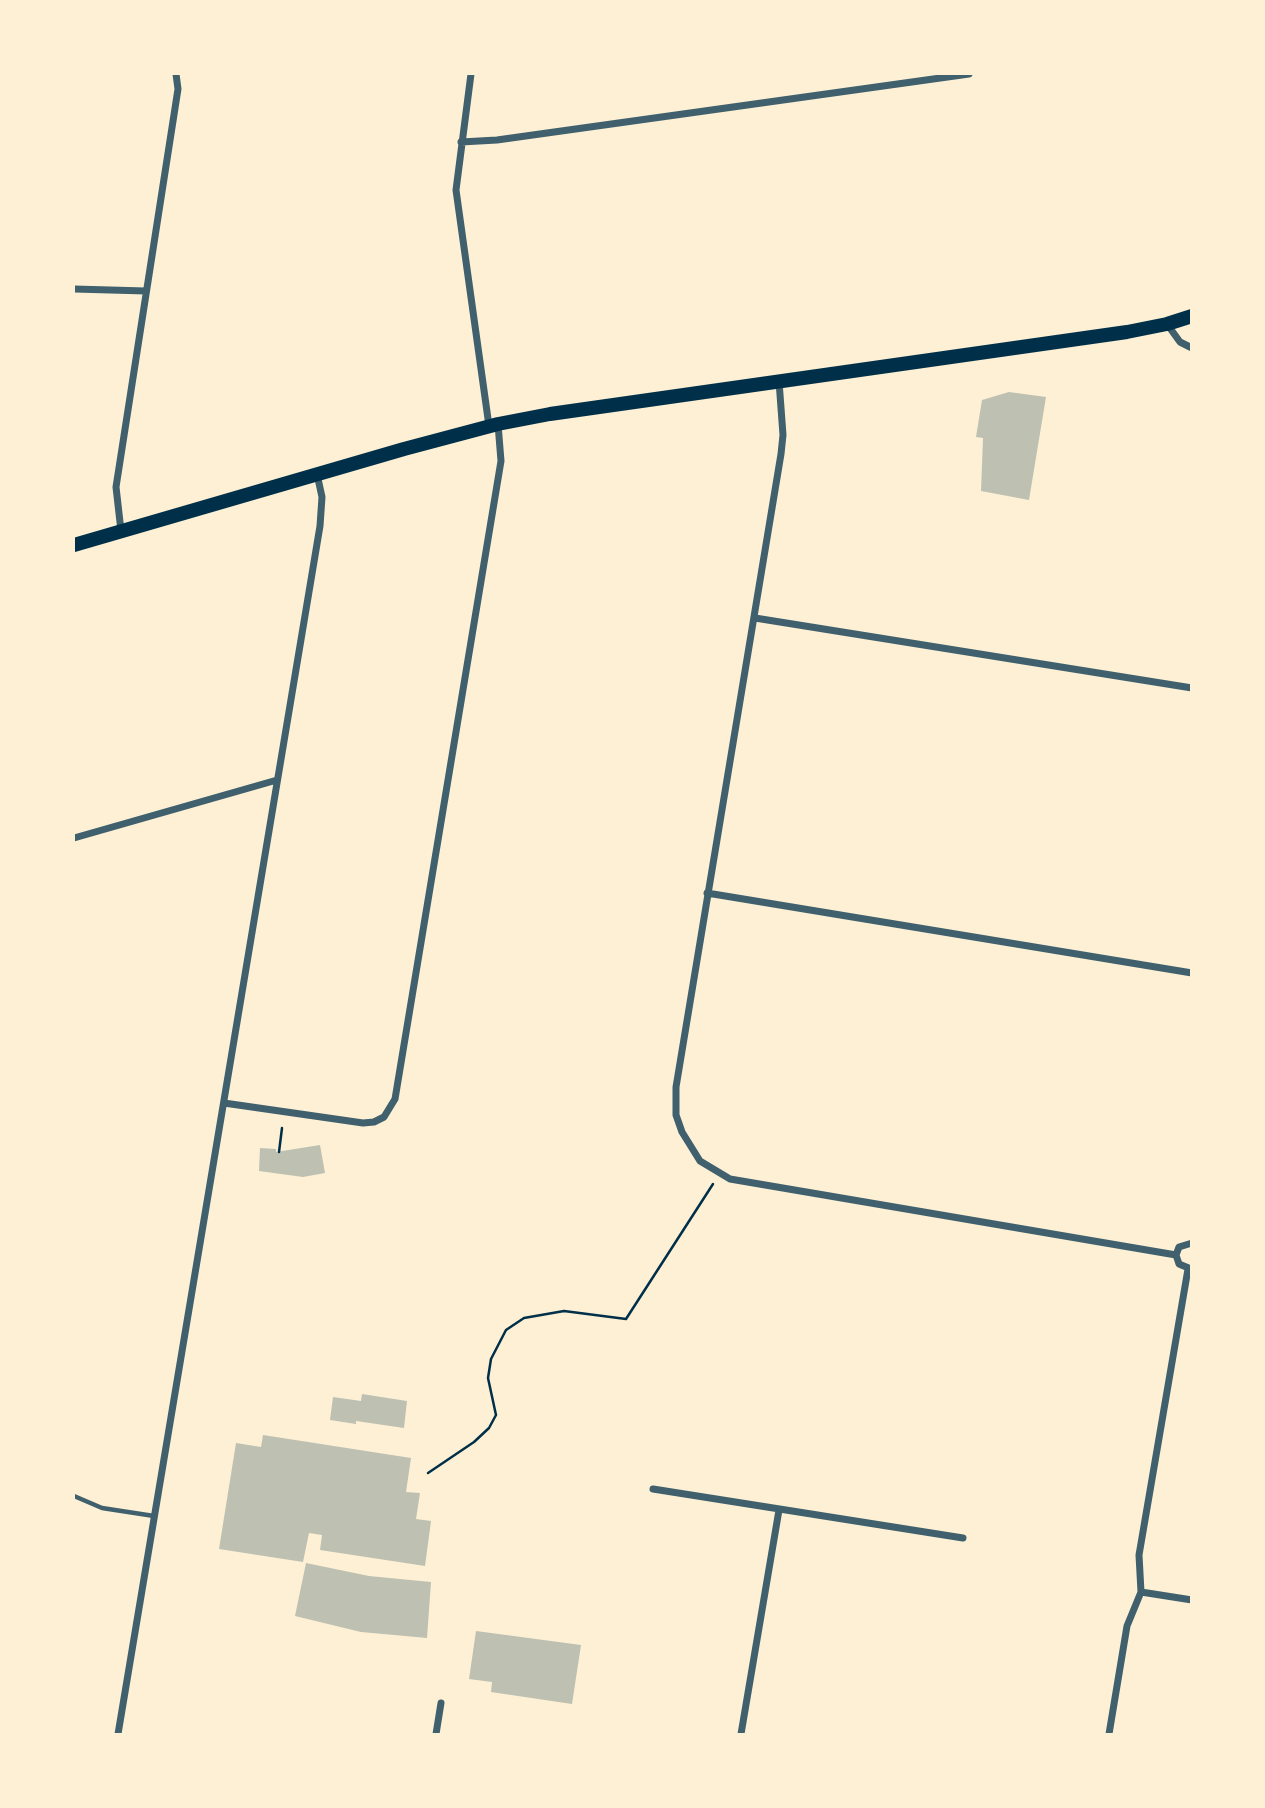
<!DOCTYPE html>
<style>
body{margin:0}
#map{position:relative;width:1265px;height:1808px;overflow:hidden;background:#fdf0d5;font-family:"Asap Condensed",sans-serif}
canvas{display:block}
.frame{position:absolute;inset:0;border:75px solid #fdf0d5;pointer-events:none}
</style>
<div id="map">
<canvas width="1265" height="1808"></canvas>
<div class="frame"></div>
</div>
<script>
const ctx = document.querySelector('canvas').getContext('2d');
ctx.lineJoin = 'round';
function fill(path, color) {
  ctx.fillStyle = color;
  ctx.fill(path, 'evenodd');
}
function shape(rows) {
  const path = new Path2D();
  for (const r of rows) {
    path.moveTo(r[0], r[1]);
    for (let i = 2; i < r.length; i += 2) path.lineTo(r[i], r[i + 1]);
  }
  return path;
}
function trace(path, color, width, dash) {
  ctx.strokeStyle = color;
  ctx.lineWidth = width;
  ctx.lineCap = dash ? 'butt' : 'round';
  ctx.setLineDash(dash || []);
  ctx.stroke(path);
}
fill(shape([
 [1009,392,1046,397,1029,500,981,491,983,438,976,437,982,400],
 [320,1145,325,1173,303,1177,259,1171,260,1148,276,1149,276,1152],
 [362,1394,407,1401,404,1428,356,1421,356,1424,330,1420,333,1397,361,1401],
 [263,1435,411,1458,406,1492,420,1493,416,1519,431,1521,425,1566,320,1550,322,1535,309,1533,303,1562,219,1549,236,1443,261,1447],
 [306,1563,369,1576,431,1582,427,1638,361,1632,295,1616],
 [476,1631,581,1645,572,1704,491,1692,492,1682,469,1679]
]), '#bec0b2');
trace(shape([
 [279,1152,282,1128],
 [428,1473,474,1442,489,1428,496,1415,488,1378,491,1359,506,1330,524,1318,564,1311,626,1319,713,1184]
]), '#003049', 2.5);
trace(shape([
 [74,1496,102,1508,154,1516]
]), '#3f606c', 4.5);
trace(shape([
 [471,74,456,190,489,426],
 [461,142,497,140,969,74],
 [74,289,146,291],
 [1167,324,1180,342,1192,348],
 [779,381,783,435,781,454,676,1087,676,1115,682,1132,700,1161,730,1179,1176,1255],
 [121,531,116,487,178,89,176,74],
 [755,618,1192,688],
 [74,838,277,780],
 [707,893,1192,973],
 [224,1103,363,1123,374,1122,384,1117,395,1099,501,461,498,424],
 [1191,1269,1179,1264,1176,1255,1179,1247,1192,1243],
 [653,1489,963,1538],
 [1141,1592,1192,1600],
 [118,1734,320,526,322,497,317,474],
 [436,1734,441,1703],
 [741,1734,779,1510],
 [1109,1734,1127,1626,1141,1592,1139,1555,1188,1269]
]), '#3f606c', 7);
trace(shape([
 [74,545,404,449,498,424,550,414,1127,332,1167,324,1192,316]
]), '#003049', 14);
</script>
